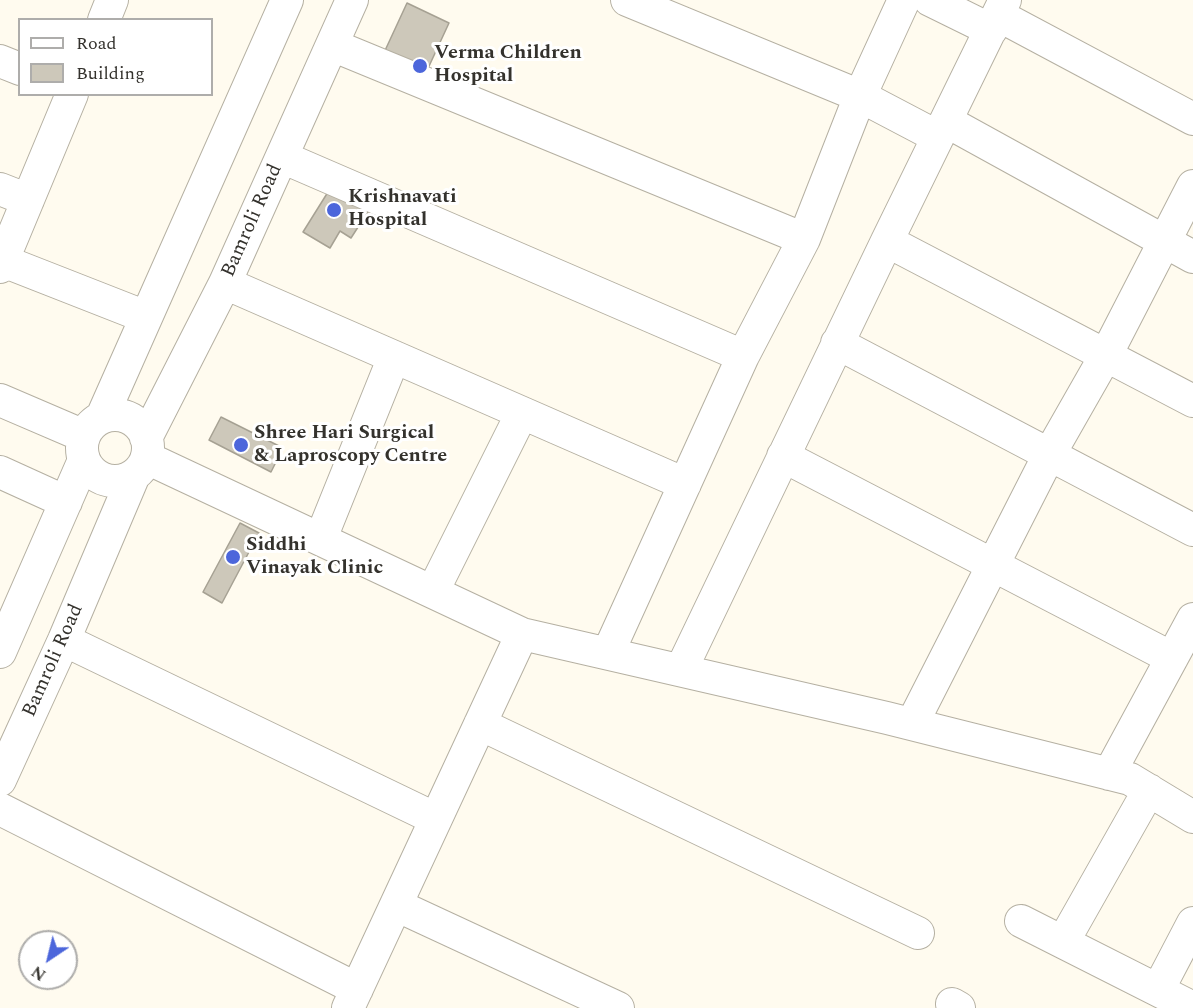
<!DOCTYPE html>
<style>
body{margin:0}
#map{position:relative;width:1193px;height:1008px;overflow:hidden;background:#fffbef;font-family:Spectral,serif}
canvas{display:block}
.legend{position:absolute;left:18px;top:18px;width:195px;height:78px;box-sizing:border-box;background:#fff;border:2px solid #aeadab;margin:0;padding:8px 10px;list-style:none;font-size:18px;color:#34322d}
.legend li{display:flex;align-items:center;gap:12px;height:30px}
.legend b{width:30px;border:2px solid #aeadab}
.north{position:absolute;left:18px;top:930px;width:60px;height:60px;box-sizing:border-box;background:#fff;border:2px solid #aeadab;border-radius:50%;rotate:215deg;font-size:16px;font-weight:700;line-height:24px;text-align:center;color:#34322d}
.north::after{content:'';display:block;margin:auto;width:21px;height:27px;background:#4c66db;clip-path:polygon(50% 0,100% 100%,50% 72%,0 100%)}
</style>
<div id="map">
<canvas width="1193" height="1008"></canvas>
<ul class="legend">
<li><b style="height:8px;background:#fff"></b>Road</li>
<li><b style="height:16px;background:#cdc8ba"></b>Building</li>
</ul>
<div class="north">N</div>
</div>
<script>
const ctx = document.querySelector('canvas').getContext('2d');
ctx.lineJoin = 'round';
function fill(path, color) {
  ctx.fillStyle = color;
  ctx.fill(path, 'evenodd');
}
function shape(rows) {
  const path = new Path2D();
  for (const r of rows) {
    if (r.length === 3) {
      path.moveTo(r[0] + r[2], r[1]);
      path.arc(r[0], r[1], r[2], 0, 2 * Math.PI);
      continue;
    }
    path.moveTo(r[0], r[1]);
    for (let i = 2; i < r.length; i += 2) path.lineTo(r[i], r[i + 1]);
  }
  return path;
}
function trace(path, color, width, dash) {
  ctx.strokeStyle = color;
  ctx.lineWidth = width;
  ctx.lineCap = dash ? 'butt' : 'round';
  ctx.setLineDash(dash || []);
  ctx.stroke(path);
}
function drawText(font, color, halo, rows, align = 'center') {
  ctx.font = font + ' Spectral,serif';
  ctx.lineWidth = 6;
  ctx.setLineDash([]);
  ctx.textBaseline = 'middle';
  ctx.strokeStyle = halo;
  ctx.fillStyle = color;
  for (const [text, x, y, turn = 0] of rows) {
    ctx.save();
    ctx.translate(x, y);
    ctx.rotate((+turn || 0) * Math.PI / 180);
    ctx.textAlign = isNaN(turn) ? turn : align;
    if (halo) ctx.strokeText(text, 0, 0);
    ctx.fillText(text, 0, 0);
    ctx.restore();
  }
}
const building = shape([
 [407,3,449,23,424,77,382,57,407,3],
 [333,184,371,207,351,238,340,231,330,248,303,232,333,184],
 [221,417,283,448,271,472,209,440,221,417],
 [240,523,259,533,222,603,203,592,240,523]
]);
fill(building, '#cdc8ba');
trace(building, '#a6a193', 1.5);
const minor = shape([
 [627,0,860,96,938,137],
 [930,0,991,30],
 [998,15,1193,119],
 [104,20,112,0],
 [332,45,804,239],
 [0,61,20,69],
 [946,121,1193,257],
 [282,157,743,356],
 [0,189,28,200],
 [887,241,1193,401],
 [3,261,146,317],
 [0,267,72,94],
 [225,283,685,484],
 [837,343,1193,530],
 [0,400,84,436],
 [115,448,33],
 [102,417,287,0],
 [146,438,225,283,352,0],
 [783,456,1172,658],
 [147,458,522,634,348,1008],
 [0,472,66,502],
 [321,538,394,357],
 [433,591,522,413],
 [522,634,887,718,1130,779,1193,817],
 [64,640,436,819],
 [0,652,84,460],
 [608,653,743,356,804,239,860,96,904,0],
 [681,670,887,241,1005,0],
 [480,724,918,933],
 [912,724,1049,455,1106,355,1193,186],
 [1109,774,1193,619],
 [0,780,64,640,134,475],
 [0,809,357,989],
 [396,905,618,1008],
 [1021,921,1193,1008],
 [1063,942,1149,790],
 [1158,990,1193,923],
 [952,1004,959,1008]
]);
trace(minor, '#b5b0a2', 34);
trace(minor, '#fff', 32);
for (const [x, y, r, color] of [
 [420,66,8,"#4c66db"],
 [334,210,8,"#4c66db"],
 [241,445,8,"#4c66db"],
 [233,557,8,"#4c66db"]
]) {
  const dot = new Path2D();
  dot.arc(x, y, r, 0, 2 * Math.PI);
  ctx.fillStyle = color;
  ctx.fill(dot);
  trace(dot, '#fff', 2);
}
drawText('bold 20px', '#34322d', '#fff', [
 ["Verma Children",434,54],
 ["Hospital",434,77],
 ["Krishnavati",348,198],
 ["Hospital",348,221],
 ["Shree Hari Surgical",254,434],
 ["& Laproscopy Centre",254,457],
 ["Siddhi",246,546],
 ["Vinayak Clinic",246,569]
], 'left');
drawText('20px', '#34322d', '#fff', [
 ["Bamroli Road",253,221,-66],
 ["Bamroli Road",54,661,-66]
]);
</script>
